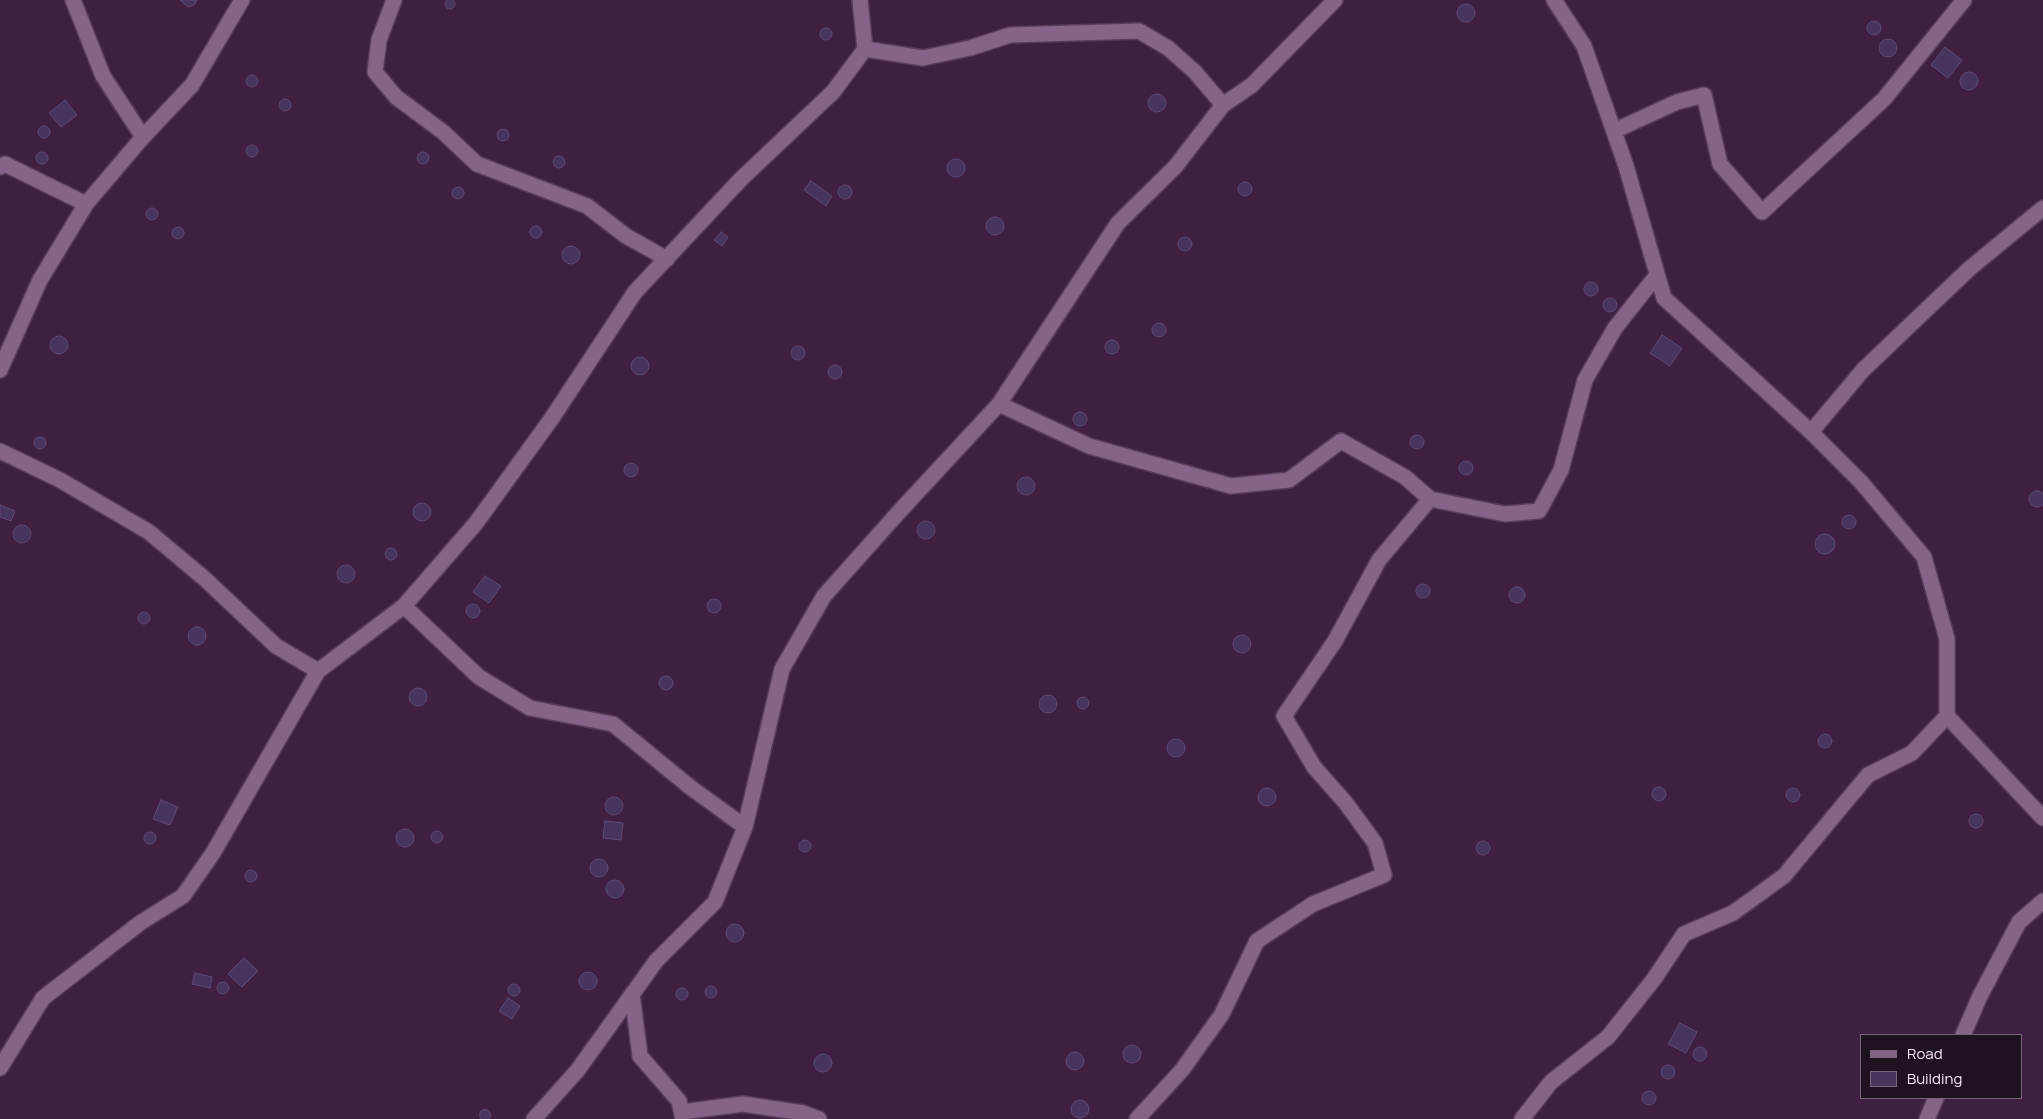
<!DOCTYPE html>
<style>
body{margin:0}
#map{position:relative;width:2043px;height:1119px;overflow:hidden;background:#3f2042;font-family:Manrope,sans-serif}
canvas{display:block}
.legend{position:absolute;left:1860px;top:1034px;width:162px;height:65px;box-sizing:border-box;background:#1e1120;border:1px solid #766678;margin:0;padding:6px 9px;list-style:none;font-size:15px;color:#fae6fc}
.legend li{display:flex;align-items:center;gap:10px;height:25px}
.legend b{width:25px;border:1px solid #766678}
</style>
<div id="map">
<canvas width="2043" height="1119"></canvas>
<ul class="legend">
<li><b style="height:6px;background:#866389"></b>Road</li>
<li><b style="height:14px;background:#48355e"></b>Building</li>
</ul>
</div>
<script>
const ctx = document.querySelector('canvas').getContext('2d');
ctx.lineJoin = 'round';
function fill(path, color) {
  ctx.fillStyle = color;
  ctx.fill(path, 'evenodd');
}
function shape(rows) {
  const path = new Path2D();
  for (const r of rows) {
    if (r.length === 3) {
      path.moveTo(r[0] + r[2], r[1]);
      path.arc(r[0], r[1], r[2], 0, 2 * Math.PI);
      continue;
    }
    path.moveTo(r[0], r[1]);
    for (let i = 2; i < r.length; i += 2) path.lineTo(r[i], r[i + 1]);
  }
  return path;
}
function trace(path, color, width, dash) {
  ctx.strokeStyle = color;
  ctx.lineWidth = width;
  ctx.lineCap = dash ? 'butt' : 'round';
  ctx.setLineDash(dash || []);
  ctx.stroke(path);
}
const building = shape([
 [450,4,5],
 [197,0,194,5,188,7,180,0,197,0],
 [1466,13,9],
 [1874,28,7],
 [826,34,6],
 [1888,48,9],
 [1945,47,1962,60,1948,78,1931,65,1945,47],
 [1969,81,9],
 [252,81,6],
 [1157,103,9],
 [285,105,6],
 [65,100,77,115,61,127,49,113,65,100],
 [44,132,6],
 [503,135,6],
 [252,151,6],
 [42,158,6],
 [423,158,6],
 [559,162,6],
 [956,168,9],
 [811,181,832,196,826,206,804,190,811,181],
 [1245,189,7],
 [845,192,7],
 [458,193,6],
 [152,214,6],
 [995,226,9],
 [536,232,6],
 [178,233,6],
 [721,232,728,237,722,246,714,240,721,232],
 [1185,244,7],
 [571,255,9],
 [1591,289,7],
 [1610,305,7],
 [1159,330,7],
 [1662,335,1682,348,1670,366,1650,353,1662,335],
 [59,345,9],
 [1112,347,7],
 [798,353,7],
 [640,366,9],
 [835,372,7],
 [1080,419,7],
 [1417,442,7],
 [40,443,6],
 [1466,468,7],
 [631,470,7],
 [1026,486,9],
 [2037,499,8],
 [422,512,9],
 [0,505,15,511,11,521,0,517,0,505],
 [1849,522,7],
 [926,530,9],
 [22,534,9],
 [1825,544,10],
 [391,554,6],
 [346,574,9],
 [485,576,501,586,489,603,473,592,485,576],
 [1423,591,7],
 [1517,595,8],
 [714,606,7],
 [473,611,7],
 [144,618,6],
 [197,636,9],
 [1242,644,9],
 [666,683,7],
 [418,697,9],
 [1048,704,9],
 [1083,703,6],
 [1825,741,7],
 [1176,748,9],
 [1659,794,7],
 [1793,795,7],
 [1267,797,9],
 [614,806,9],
 [161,800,178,807,170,825,153,819,161,800],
 [1976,821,7],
 [605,821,623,823,621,840,603,838,605,821],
 [405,838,9],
 [437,837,6],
 [150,838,6],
 [805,846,6],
 [1483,848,7],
 [599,868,9],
 [251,876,6],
 [615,889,9],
 [735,933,9],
 [244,958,258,971,242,987,228,974,244,958],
 [588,981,9],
 [195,973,212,977,210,988,192,984,195,973],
 [223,988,6],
 [514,990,6],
 [711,992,6],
 [682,994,6],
 [508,998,520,1006,512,1019,499,1011,508,998],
 [1680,1023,1697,1032,1686,1053,1668,1044,1680,1023],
 [1132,1054,9],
 [1700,1054,7],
 [1075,1061,9],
 [823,1063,9],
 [1668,1072,7],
 [1649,1098,7],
 [1080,1109,9],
 [485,1115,5.5]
]);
fill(building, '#48355e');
trace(building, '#5e4b76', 1);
const minor = shape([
 [73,0,103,76,143,137],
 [394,0,379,40,375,72,396,97,443,132,477,164,587,206,626,236,667,259],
 [865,49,923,58,970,48,1010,35,1139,31,1168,48,1195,72,1223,105],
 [1614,131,1677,102,1704,95,1720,164,1762,212,1884,99,1964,0],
 [0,167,5,164,86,204],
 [0,370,40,280,86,204,143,137,192,85,242,0],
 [999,404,1089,446,1231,486,1289,480,1341,441,1405,477,1430,499,1505,514,1539,511,1561,470,1585,380,1615,328,1657,275],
 [1811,432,1863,370,1969,269,2043,208],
 [0,451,60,480,149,532,205,579,276,646,318,671],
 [404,606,479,677,530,708,613,724,690,787,745,827],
 [1947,716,2043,818],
 [632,994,640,1056,679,1101,683,1119],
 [1963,1035,1980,996,2019,922,2043,901],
 [0,1068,43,998,140,923,183,896,213,853,318,671,404,606,476,523,552,418,635,292,741,179,833,92,865,49,860,0],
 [682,1112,743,1104,803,1113,819,1119],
 [534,1119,577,1071,656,961,715,902,745,827,782,669,824,596,898,513,999,404,1118,223,1175,167,1223,105,1252,85,1335,0],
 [1137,1119,1182,1070,1222,1014,1257,941,1313,904,1384,875,1375,843,1345,802,1314,767,1284,716,1335,641,1379,560,1430,499],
 [1522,1119,1551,1082,1608,1037,1654,979,1684,934,1733,913,1784,876,1868,775,1912,753,1947,716,1947,639,1924,557,1861,482,1811,432,1664,298,1626,166,1584,46,1554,0],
 [1927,1119,1936,1098]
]);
trace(minor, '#583d5b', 18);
trace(minor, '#866389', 15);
</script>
